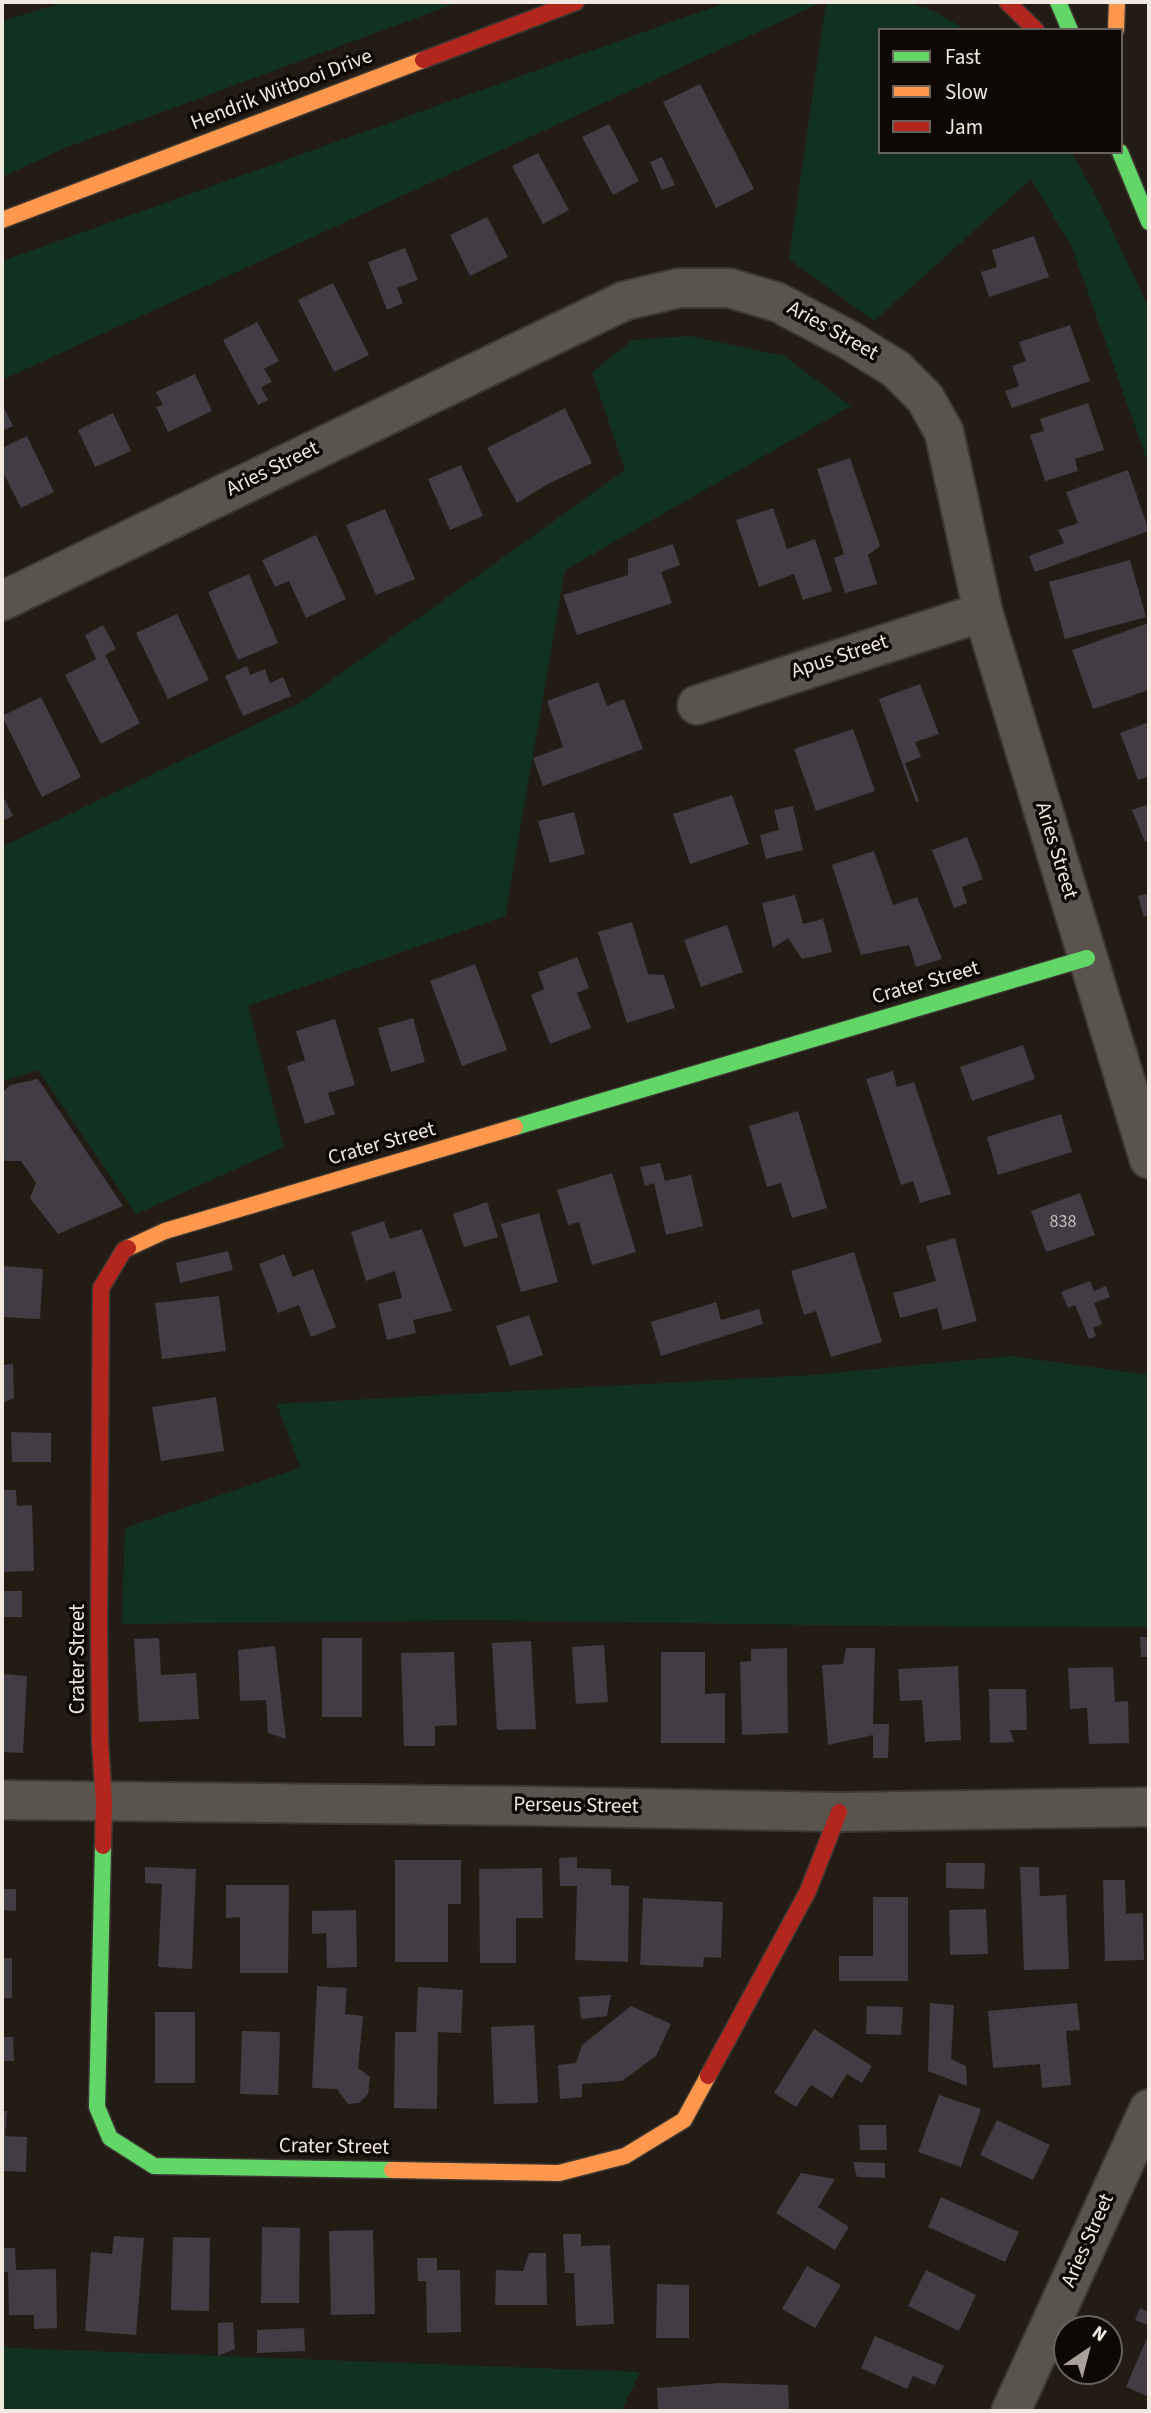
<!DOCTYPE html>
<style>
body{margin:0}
#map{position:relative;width:1151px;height:2413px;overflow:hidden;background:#231c15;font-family:"Source Sans 3",sans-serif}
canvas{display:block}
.frame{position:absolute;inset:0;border:4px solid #f1e8df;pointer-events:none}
.legend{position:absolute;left:878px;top:28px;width:245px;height:126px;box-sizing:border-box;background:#0d0804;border:2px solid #68625c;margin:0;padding:9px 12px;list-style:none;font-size:21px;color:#f1e8df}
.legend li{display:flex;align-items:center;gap:14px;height:35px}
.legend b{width:35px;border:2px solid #68625c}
.north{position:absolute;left:1053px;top:2315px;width:70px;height:70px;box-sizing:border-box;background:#0d0804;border:2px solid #68625c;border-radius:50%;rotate:35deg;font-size:19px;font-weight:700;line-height:28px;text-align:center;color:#f1e8df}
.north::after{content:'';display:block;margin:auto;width:24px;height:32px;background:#a9a198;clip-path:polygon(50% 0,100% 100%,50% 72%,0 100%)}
</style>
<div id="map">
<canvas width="1151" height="2413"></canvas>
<div class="frame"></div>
<ul class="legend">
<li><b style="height:9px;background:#63d668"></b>Fast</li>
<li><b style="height:9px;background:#ff974d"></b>Slow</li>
<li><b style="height:9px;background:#b3261e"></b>Jam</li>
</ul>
<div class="north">N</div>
</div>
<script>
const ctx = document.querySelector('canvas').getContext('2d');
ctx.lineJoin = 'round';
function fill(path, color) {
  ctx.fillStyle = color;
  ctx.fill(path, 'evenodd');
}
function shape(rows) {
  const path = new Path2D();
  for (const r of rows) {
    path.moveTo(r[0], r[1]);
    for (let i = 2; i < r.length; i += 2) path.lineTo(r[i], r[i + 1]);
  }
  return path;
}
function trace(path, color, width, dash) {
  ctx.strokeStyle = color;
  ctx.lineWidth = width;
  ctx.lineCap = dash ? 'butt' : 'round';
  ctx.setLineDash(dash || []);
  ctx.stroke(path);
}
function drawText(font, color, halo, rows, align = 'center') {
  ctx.font = font + ' "Source Sans 3",sans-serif';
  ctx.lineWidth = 7;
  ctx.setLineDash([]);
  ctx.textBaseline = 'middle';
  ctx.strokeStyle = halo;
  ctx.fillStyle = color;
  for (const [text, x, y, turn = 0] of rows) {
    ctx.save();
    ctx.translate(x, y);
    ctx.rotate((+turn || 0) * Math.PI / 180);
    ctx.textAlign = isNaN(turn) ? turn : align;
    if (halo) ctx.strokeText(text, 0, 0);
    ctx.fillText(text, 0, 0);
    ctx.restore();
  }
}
fill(shape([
 [65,2,459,2,65,148,2,177,2,21],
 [728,2,823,2,2,380,2,261],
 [826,2,906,2,933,11,967,30,880,30,880,152,1072,152,1099,202,1149,309,1149,466,1072,247,1031,179,874,321,789,259],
 [690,336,784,356,851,406,565,570,505,916,248,1006,284,1147,136,1214,38,1070,2,1081,2,847,300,703,625,470,592,372,633,340],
 [1011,1356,1149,1375,1149,1627,887,1626,476,1620,122,1624,125,1528,300,1468,277,1404,812,1375],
 [2,2345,12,2348,640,2372,621,2411,2,2411]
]), '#123221');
fill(shape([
 [700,84,754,189,716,208,663,102],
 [609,124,639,181,613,195,582,137],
 [538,153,569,210,543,224,512,166],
 [662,157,675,185,662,190,650,162],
 [487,217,508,257,470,276,450,235],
 [1034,236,1049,277,989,297,981,272,997,267,992,250],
 [405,248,418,280,397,288,403,303,387,310,368,262],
 [333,283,369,355,334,372,298,300],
 [257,322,279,361,264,369,272,382,261,387,268,400,258,405,223,340],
 [1070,325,1090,381,1012,408,1005,391,1019,386,1012,366,1026,361,1019,342],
 [195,374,212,411,168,432,156,407,163,405,156,392],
 [1088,403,1104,450,1075,459,1078,471,1045,481,1030,435,1044,431,1040,419],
 [2,404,13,426,2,431],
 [565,408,592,463,548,484,517,503,487,448],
 [113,413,131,451,95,467,78,430],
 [27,436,54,492,21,508,2,470,2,448],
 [850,458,880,546,868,555,877,584,845,593,834,558,844,554,817,469],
 [461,465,483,516,450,530,428,479],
 [1128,470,1149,531,1035,572,1029,556,1064,543,1058,530,1078,523,1066,492],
 [773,508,787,549,815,539,832,591,803,600,794,574,759,587,736,520],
 [385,509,415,579,376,595,346,525],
 [316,535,346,599,306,618,289,581,275,587,262,560],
 [673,544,680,565,661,572,672,603,577,635,563,595,628,575,628,559],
 [1130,560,1146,617,1065,639,1049,582],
 [249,574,278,643,238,660,208,592],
 [177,614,209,680,168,699,136,633],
 [1149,623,1149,690,1093,709,1072,650],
 [103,625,116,649,105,655,140,723,101,744,65,675,96,659,85,635],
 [247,666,250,675,265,669,270,683,283,677,291,696,243,716,225,676],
 [598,682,607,706,624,699,643,749,543,786,533,758,563,747,547,701],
 [920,684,939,734,915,742,921,757,905,763,919,801,916,802,879,699],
 [41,697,81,777,42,797,2,716],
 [1149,722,1149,776,1138,780,1120,733],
 [853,729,875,791,816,811,794,749],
 [2,794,13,816,2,821],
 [732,795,749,844,690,864,673,814],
 [1149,804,1149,840,1145,842,1132,810],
 [793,806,803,850,766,859,760,835,779,830,774,810],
 [574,812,585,854,550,863,538,821],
 [967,837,983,879,962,887,967,903,954,908,932,850],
 [874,851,893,905,917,897,942,959,916,967,909,945,861,955,832,865],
 [1149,893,1149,915,1144,917,1138,896],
 [795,895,803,924,823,919,832,952,802,959,788,938,773,948,762,903],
 [632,922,648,974,664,975,675,1008,627,1023,598,932],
 [727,925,743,972,701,987,684,940],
 [577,957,589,988,577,993,591,1028,550,1044,531,995,544,989,538,972],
 [475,964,507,1050,462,1066,430,981],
 [413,1018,425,1062,391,1072,378,1028],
 [335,1019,355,1085,328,1093,335,1114,305,1124,287,1066,305,1060,296,1031],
 [1023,1045,1035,1079,972,1101,960,1067],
 [893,1071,897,1087,914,1082,951,1194,920,1203,913,1181,901,1185,866,1079],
 [38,1079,123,1206,58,1234,30,1198,36,1183,21,1161,5,1161,2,1155,2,1093,10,1085],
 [798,1111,827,1208,792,1218,781,1183,767,1187,749,1126],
 [1061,1114,1072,1152,998,1175,987,1137],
 [660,1163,665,1181,691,1175,703,1226,666,1235,654,1183,645,1186,640,1167],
 [612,1173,636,1252,592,1265,579,1222,568,1225,557,1190],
 [1080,1193,1095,1235,1046,1252,1031,1211],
 [487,1202,498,1237,464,1247,453,1214],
 [539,1213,558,1282,521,1292,501,1224],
 [384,1221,390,1239,422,1229,452,1311,413,1320,416,1333,387,1340,378,1304,402,1298,395,1271,366,1281,351,1232],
 [955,1238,977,1321,943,1330,937,1308,900,1318,893,1293,936,1281,926,1246],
 [228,1251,233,1270,180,1283,176,1263],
 [854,1252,882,1342,831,1357,816,1311,804,1315,791,1271],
 [284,1254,293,1277,313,1269,336,1327,311,1337,299,1305,278,1313,259,1264],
 [2,1266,43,1269,40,1319,2,1317],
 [1090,1281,1094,1291,1106,1286,1110,1297,1094,1303,1102,1324,1093,1328,1096,1336,1089,1339,1075,1305,1068,1308,1061,1292],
 [219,1296,226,1351,162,1359,155,1303],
 [716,1302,721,1320,759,1309,763,1324,661,1356,651,1322],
 [529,1315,543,1355,510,1366,496,1326],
 [13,1364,14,1398,2,1403,2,1365],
 [216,1397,224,1451,161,1461,152,1407],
 [11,1432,51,1433,51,1462,12,1462],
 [2,1490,16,1490,17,1506,32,1505,34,1571,2,1572],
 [2,1591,22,1591,22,1617,2,1617],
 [1140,1637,1149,1637,1149,1657,1141,1657],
 [159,1638,161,1675,196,1673,199,1719,139,1722,134,1639],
 [322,1638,362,1638,362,1717,322,1717],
 [531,1641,536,1729,497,1730,492,1643],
 [604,1645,608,1702,576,1704,572,1647],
 [275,1646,286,1739,268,1733,266,1700,240,1701,238,1650],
 [787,1648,788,1733,742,1735,740,1662,751,1661,751,1649],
 [846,1648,875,1648,873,1724,889,1724,888,1758,873,1758,873,1735,828,1745,822,1665,843,1664],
 [454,1652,457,1725,435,1726,435,1746,404,1746,401,1653],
 [661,1652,705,1652,705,1694,725,1693,725,1743,661,1743],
 [958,1666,961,1740,925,1742,922,1700,900,1701,898,1669],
 [1113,1667,1115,1702,1128,1701,1129,1743,1089,1744,1087,1708,1070,1709,1068,1668],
 [2,1674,27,1676,23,1753,2,1752],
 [989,1689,1026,1689,1027,1730,1010,1730,1014,1742,990,1743],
 [577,1857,577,1868,611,1869,611,1885,629,1886,628,1962,575,1960,577,1886,560,1886,559,1858],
 [395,1860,461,1860,461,1904,448,1904,448,1962,395,1962],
 [946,1863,985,1863,984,1889,946,1888],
 [145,1867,196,1869,192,1969,158,1967,162,1884,145,1883],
 [1020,1867,1039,1867,1040,1896,1066,1895,1069,1969,1024,1970],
 [542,1868,543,1918,516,1918,516,1963,480,1963,479,1869],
 [1103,1880,1125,1880,1126,1914,1143,1913,1144,1960,1105,1961],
 [226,1885,289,1885,288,1973,240,1973,240,1917,226,1918],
 [2,1889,16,1889,16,1911,2,1910],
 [873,1897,908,1897,908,1981,839,1981,839,1956,873,1956],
 [643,1898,723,1902,721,1958,704,1957,703,1967,640,1965],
 [986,1909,988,1954,950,1955,949,1910],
 [356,1910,357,1967,327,1968,326,1933,312,1934,312,1911],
 [2,1958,12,1958,12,1998,2,1998],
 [317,1986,347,1988,345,2014,363,2016,358,2068,370,2077,368,2094,359,2103,348,2104,337,2089,312,2088],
 [418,1987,463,1990,461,2033,438,2032,437,2109,394,2108,395,2032,416,2032],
 [611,1995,607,2016,581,2019,579,1997],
 [930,2003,954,2005,951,2059,966,2066,967,2086,928,2071],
 [1077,2003,1080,2030,1066,2031,1071,2085,1042,2088,1040,2064,993,2068,988,2011],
 [631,2006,671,2024,656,2056,622,2081,582,2084,582,2097,560,2099,558,2065,576,2063,582,2045],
 [867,2006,903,2007,901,2035,866,2034],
 [155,2012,195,2012,195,2083,155,2083],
 [534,2025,538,2103,494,2104,491,2027],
 [814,2029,872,2066,862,2083,847,2074,832,2098,811,2085,796,2107,774,2093],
 [242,2031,280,2032,278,2095,240,2094],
 [2,2037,13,2037,14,2061,2,2061],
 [939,2095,981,2109,961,2167,918,2152],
 [2,2111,7,2111,5,2136,27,2137,26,2172,2,2171],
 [997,2120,1050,2145,1033,2180,980,2155],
 [859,2125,886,2125,887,2150,860,2150],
 [853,2162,885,2163,885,2178,857,2177],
 [801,2173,835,2179,818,2207,849,2227,835,2250,776,2213],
 [941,2197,1019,2232,1005,2262,928,2227],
 [262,2227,300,2228,299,2303,261,2303],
 [373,2230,375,2314,331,2315,329,2231],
 [563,2234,581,2234,581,2246,610,2245,614,2324,576,2326,574,2273,565,2273],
 [114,2236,144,2238,136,2335,85,2331,91,2252,112,2254],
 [173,2237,210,2238,209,2311,171,2310],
 [2,2248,15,2248,16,2270,56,2269,57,2328,34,2329,34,2315,9,2315,8,2272,2,2272],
 [529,2253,546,2253,547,2305,495,2305,496,2270,523,2271],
 [417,2258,437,2258,437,2270,460,2270,461,2332,427,2333,426,2281,418,2281],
 [807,2266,841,2285,815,2328,782,2309],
 [926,2270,976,2295,959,2331,908,2306],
 [657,2284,689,2285,689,2338,656,2338],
 [1140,2308,1149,2312,1149,2326,1135,2320],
 [233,2322,235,2349,218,2356,218,2323],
 [304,2328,305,2351,257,2353,257,2330],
 [1149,2333,1149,2397,1126,2387],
 [875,2336,944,2366,935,2385,913,2376,907,2389,861,2368],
 [720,2383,788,2385,789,2411,658,2411,657,2388]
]), '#423c45');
const street = shape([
 [2,601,624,301,679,288,729,288,777,302,849,340,896,369,925,398,944,432,983,612,1149,1159],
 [697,705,983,612],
 [2,1800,527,1806,839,1812,1149,1807],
 [1011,2411,1149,2109]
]);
const fast = shape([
 [1058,2,1070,30],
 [1120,152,1149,222],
 [515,1127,1087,958],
 [103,1846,97,2107,110,2138,154,2166,392,2170]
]);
const slow = shape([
 [1116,30,1117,2],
 [2,220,423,60],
 [128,1248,165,1231,515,1127],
 [392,2170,559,2173,625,2156,684,2120,708,2076]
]);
const jam = shape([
 [1007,2,1036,30],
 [423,60,576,2],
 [103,1846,104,1802,100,1741,99,1626,101,1288,124,1250,128,1248],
 [708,2076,808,1891,839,1812]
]);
trace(street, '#3d3833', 42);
trace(fast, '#3d3833', 19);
trace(slow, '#3d3833', 19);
trace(jam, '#3d3833', 19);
trace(street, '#5a544e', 38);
trace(fast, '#63d668', 16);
trace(slow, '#ff974d', 16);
trace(jam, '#b3261e', 16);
drawText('18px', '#c5bdb8', null, [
 ["838",1063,1223]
]);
drawText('21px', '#f1e8df', '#0d0804', [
 ["Hendrik Witbooi Drive",282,91,-21],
 ["Aries Street",832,332,29],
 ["Aries Street",273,470,-26],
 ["Apus Street",840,658,-18],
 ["Aries Street",1055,851,73],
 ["Crater Street",926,984,-16],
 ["Crater Street",382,1145,-16],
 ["Crater Street",79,1659,-90],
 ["Perseus Street",576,1807,1],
 ["Crater Street",334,2148,1],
 ["Aries Street",1089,2241,-66]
]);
</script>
